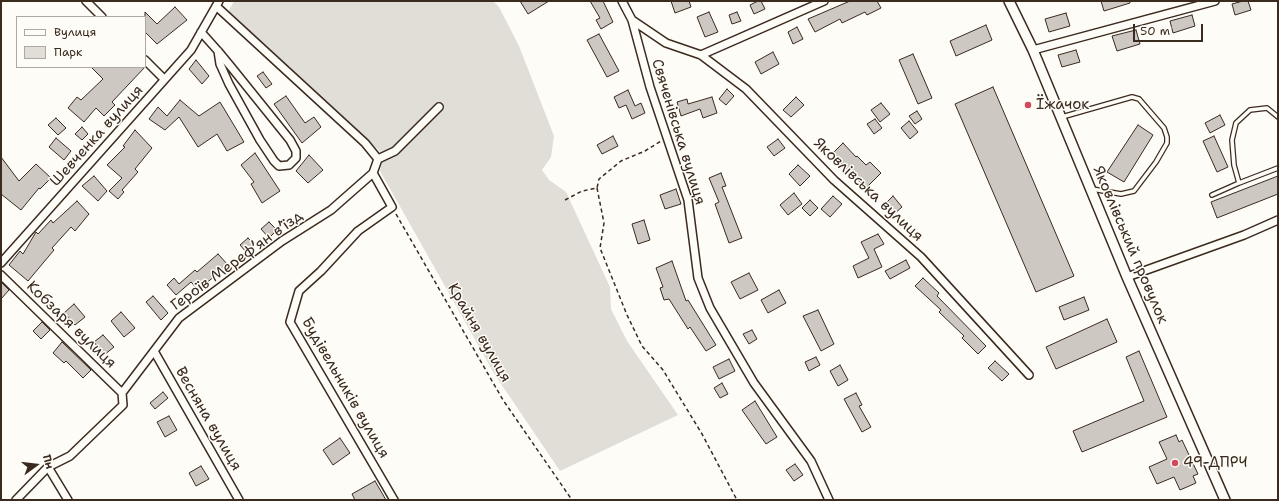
<!DOCTYPE html>
<meta charset="utf-8">
<style>
body{margin:0}
#map{position:relative;width:1279px;height:501px;overflow:hidden;background:#fdfcf7;font-family:"Shantell Sans",sans-serif}
canvas{display:block}
.frame{position:absolute;inset:0;border:2px solid #3b2a1e;pointer-events:none}
.legend{position:absolute;left:16px;top:16px;width:130px;height:52px;box-sizing:border-box;background:#fdfcf7;border:1px solid #afa8a0;margin:0;padding:5px 7px;list-style:none;font-size:12px;color:#3b2a1e}
.legend li{display:flex;align-items:center;gap:8px;height:20px}
.legend b{width:20px;border:1px solid #afa8a0}
.north{position:absolute;left:16px;top:445px;width:40px;height:40px;-webkit-text-stroke:3px #fdfcf7;paint-order:stroke;rotate:75deg;font-size:11px;font-weight:700;line-height:16px;text-align:center;color:#3b2a1e}
.north::after{content:'';display:block;margin:auto;width:14px;height:18px;background:#3b2a1e;clip-path:polygon(50% 0,100% 100%,50% 72%,0 100%)}
.scale{position:absolute;left:1133px;top:24px;width:70px;height:18px;box-sizing:border-box;border:2px solid #3b2a1e;border-top:0;padding-left:5px;font-size:12px;line-height:14px;white-space:nowrap;color:#3b2a1e;-webkit-text-stroke:3px #fdfcf7;paint-order:stroke}
</style>
<div id="map">
<canvas width="1279" height="501"></canvas>
<div class="frame"></div>
<ul class="legend">
<li><b style="height:5px;background:#fdfcf7"></b>Вулиця</li>
<li><b style="height:11px;background:#e1ded7"></b>Парк</li>
</ul>
<div class="north">Пн</div>
<div class="scale">50 m</div>
</div>
<script>
const ctx = document.querySelector('canvas').getContext('2d');
ctx.lineJoin = 'round';
function fill(path, color) {
  ctx.fillStyle = color;
  ctx.fill(path, 'evenodd');
}
function shape(rows) {
  const path = new Path2D();
  for (const r of rows) {
    path.moveTo(r[0], r[1]);
    for (let i = 2; i < r.length; i += 2) path.lineTo(r[i], r[i + 1]);
  }
  return path;
}
function trace(path, color, width, dash) {
  ctx.strokeStyle = color;
  ctx.lineWidth = width;
  ctx.lineCap = dash ? 'butt' : 'round';
  ctx.setLineDash(dash || []);
  ctx.stroke(path);
}
function drawText(font, color, halo, rows, align = 'center') {
  ctx.font = font + ' "Shantell Sans",sans-serif';
  ctx.lineWidth = 3;
  ctx.setLineDash([]);
  ctx.textBaseline = 'middle';
  ctx.strokeStyle = halo;
  ctx.fillStyle = color;
  for (const [text, x, y, turn = 0] of rows) {
    ctx.save();
    ctx.translate(x, y);
    ctx.rotate((+turn || 0) * Math.PI / 180);
    ctx.textAlign = isNaN(turn) ? turn : align;
    if (halo) ctx.strokeText(text, 0, 0);
    ctx.fillText(text, 0, 0);
    ctx.restore();
  }
}
fill(shape([
 [234,1,493,1,499,7,519,46,554,136,551,157,542,170,549,180,566,192,610,287,611,309,627,341,678,415,560,471,495,375,380,171,384,155,228,12]
]), '#e1ded7');
const building = shape([
 [520,1,549,1,528,14,520,1],
 [590,1,603,1,613,22,601,29,596,20,600,18,590,1],
 [671,1,689,1,691,7,675,13,671,1],
 [758,1,761,1,765,9,754,14,750,5,758,1],
 [850,1,877,1,881,8,867,15,865,12,842,23,840,19,815,32,808,19,850,1],
 [1101,1,1130,1,1130,3,1104,11,1101,1],
 [1243,1,1248,1,1251,10,1235,15,1232,4,1243,1],
 [175,7,187,20,157,44,145,32,145,12,157,24,175,7],
 [709,12,718,32,705,37,697,17,709,12],
 [737,12,741,21,732,24,729,15,737,12],
 [1066,13,1070,26,1049,32,1045,19,1066,13],
 [1192,15,1195,26,1173,33,1170,21,1192,15],
 [986,25,992,40,956,56,950,41,986,25],
 [797,27,803,39,793,44,788,32,797,27],
 [1136,30,1140,44,1117,51,1112,36,1136,30],
 [599,34,619,71,607,77,587,40,599,34],
 [1076,50,1080,62,1062,67,1058,55,1076,50],
 [773,52,779,64,761,74,755,62,773,52],
 [913,54,932,98,918,104,899,60,913,54],
 [196,60,209,76,202,84,189,69,196,60],
 [91,67,145,67,112,102,115,105,104,116,96,108,84,122,68,108,77,97,81,100,103,79,91,67],
 [263,72,272,84,266,88,257,76,263,72],
 [993,87,1074,276,1036,292,955,104,993,87],
 [727,89,734,96,726,105,719,99,727,89],
 [628,90,635,106,641,103,645,113,632,119,626,105,619,108,614,97,628,90],
 [286,96,305,123,314,117,321,127,302,143,274,104,286,96],
 [712,97,717,113,703,118,700,109,681,116,677,102,687,99,688,104,712,97],
 [796,97,804,105,791,117,783,110,796,97],
 [180,100,199,116,220,102,244,142,227,151,217,134,198,147,179,117,165,130,149,119,158,107,167,116,180,100],
 [881,103,890,114,880,122,871,110,881,103],
 [917,111,922,119,915,124,909,116,917,111],
 [1220,115,1225,125,1210,133,1205,123,1220,115],
 [56,118,66,128,58,135,48,125,56,118],
 [875,119,882,128,874,134,867,124,875,119],
 [909,121,918,132,910,139,901,128,909,121],
 [1138,125,1153,135,1124,182,1107,172,1138,125],
 [82,127,88,134,82,140,75,134,82,127],
 [135,130,152,148,135,169,138,172,122,190,124,192,118,199,109,191,122,178,107,165,125,147,123,146,135,130],
 [613,136,618,146,602,154,597,145,613,136],
 [1214,136,1228,167,1217,172,1203,141,1214,136],
 [56,138,71,151,64,160,49,147,56,138],
 [778,139,785,148,774,156,767,147,778,139],
 [843,143,856,157,857,156,866,165,870,162,881,173,866,188,832,154,843,143],
 [255,153,280,191,262,203,251,184,254,182,241,165,255,153],
 [309,155,323,170,308,183,296,171,309,155],
 [1,157,19,181,36,164,51,178,40,189,39,188,21,210,1,194,1,157],
 [798,165,810,176,800,186,789,174,798,165],
 [721,173,726,186,722,187,742,238,729,243,715,204,719,202,709,178,721,173],
 [94,176,107,191,98,201,82,186,94,176],
 [1278,176,1278,194,1217,218,1211,202,1278,176],
 [676,189,681,204,665,209,660,195,676,189],
 [794,193,802,204,788,215,780,205,794,193],
 [833,196,842,204,830,217,821,209,833,196],
 [893,196,902,207,894,214,885,204,893,196],
 [810,200,818,208,810,216,802,208,810,200],
 [77,201,89,214,75,231,71,227,52,248,54,250,28,281,9,265,20,251,23,254,36,232,38,234,51,220,53,223,77,201],
 [644,220,650,240,638,244,632,224,644,220],
 [269,222,277,230,269,238,261,229,269,222],
 [878,234,884,244,874,249,882,267,858,278,853,266,869,258,861,242,878,234],
 [248,238,255,245,247,253,240,245,248,238],
 [218,254,228,265,198,290,191,282,176,295,167,285,174,278,179,284,195,270,197,272,218,254],
 [906,260,910,268,890,279,885,271,906,260],
 [672,261,686,301,688,300,716,345,706,351,690,327,688,329,669,299,664,300,660,288,663,287,656,268,672,261],
 [749,273,758,290,740,299,731,282,749,273],
 [923,278,939,293,937,296,986,346,978,354,962,338,964,336,939,312,941,310,915,286,923,278],
 [1,282,9,290,1,299,1,282],
 [779,290,786,303,768,313,761,300,779,290],
 [153,296,168,313,161,320,146,302,153,296],
 [1084,297,1089,310,1064,320,1059,307,1084,297],
 [74,304,85,317,75,325,64,313,74,304],
 [818,310,834,344,821,351,803,316,818,310],
 [121,312,135,328,124,337,111,321,121,312],
 [1107,319,1117,342,1056,369,1046,347,1107,319],
 [42,322,50,330,41,339,33,331,42,322],
 [752,330,757,339,749,344,743,334,752,330],
 [103,335,114,347,104,355,94,342,103,335],
 [62,342,91,370,83,378,66,361,64,363,53,353,62,342],
 [1139,351,1167,417,1082,452,1073,431,1144,401,1126,357,1139,351],
 [816,357,820,365,809,371,805,362,816,357],
 [729,359,735,371,719,379,713,367,729,359],
 [995,361,1009,374,1002,381,988,368,995,361],
 [840,365,848,380,838,386,830,371,840,365],
 [722,383,728,394,720,398,714,388,722,383],
 [163,392,168,398,155,409,150,403,163,392],
 [856,393,862,405,859,406,871,427,862,432,844,399,856,393],
 [755,401,777,437,766,444,742,410,755,401],
 [169,416,177,430,165,437,157,422,169,416],
 [1176,435,1179,442,1182,440,1198,474,1193,476,1196,483,1180,490,1174,477,1157,484,1149,467,1167,459,1159,442,1176,435],
 [340,438,350,453,333,465,323,450,340,438],
 [795,464,803,475,794,481,786,470,795,464],
 [201,466,209,479,196,486,189,473,201,466],
 [375,481,386,500,355,500,352,494,375,481]
]);
fill(building, '#cdc8c2');
trace(building, '#3b2a1e', 1);
const service = shape([
 [1062,117,1132,97,1139,99,1164,128,1167,137,1167,143,1156,162,1134,191,1121,194,1092,189],
 [1278,117,1267,108,1250,110,1236,123,1232,140,1234,165,1239,183,1278,168],
 [1212,195,1239,183]
]);
const minor = shape([
 [86,1,102,17],
 [622,1,632,20,650,87,688,200,698,278,710,308,754,383,811,461,829,500],
 [632,20,666,43,701,55,746,89,834,180,921,257,1029,375],
 [201,32,218,51,232,68,290,140,296,151,296,158,289,165,279,166,274,161,260,140,229,84,220,64,218,51],
 [1033,50,1215,1],
 [701,55,824,1],
 [145,60,164,79],
 [378,159,395,151,439,107],
 [373,173,392,207,358,231,321,271,299,291,290,322,394,500],
 [1,263,191,50,219,1],
 [1,275,122,393],
 [1127,277,1244,235,1278,220],
 [154,351,239,500],
 [48,467,68,500],
 [16,500,48,467,70,456,123,405,122,393,179,318,282,241,331,210,373,173,378,159,365,143,216,6]
]);
const tertiary = shape([
 [1009,1,1033,50,1127,277,1225,500]
]);
trace(service, '#3b2a1e', 6);
trace(minor, '#3b2a1e', 10);
trace(tertiary, '#3b2a1e', 12);
trace(shape([
 [597,188,604,223,600,248,627,315,642,346,663,370,702,434,737,500],
 [565,200,582,191,597,188,599,179,621,161,645,151,661,141],
 [396,214,503,400,572,500]
]), '#3b2a1e', 1.5, [4, 3]);
trace(service, '#fdfcf7', 3.5);
trace(minor, '#fdfcf7', 7);
trace(tertiary, '#fdfcf7', 9);
for (const [x, y, r, color] of [
 [1028,105,4,"#d1495b"],
 [1175,463,4,"#d1495b"]
]) {
  const dot = new Path2D();
  dot.arc(x, y, r, 0, 2 * Math.PI);
  ctx.fillStyle = color;
  ctx.fill(dot);
  trace(dot, '#fdfcf7', 1.5);
}
drawText('15px', '#3b2a1e', '#fdfcf7', [
 ["Їжачок",1036,105],
 ["49-ДПРЧ",1183,463]
], 'left');
drawText('15px', '#3b2a1e', '#fdfcf7', [
 ["Свяченівська вулиця",678,132,73],
 ["Шевченка вулиця",97,136,-48],
 ["Яковлівська вулиця",868,190,43],
 ["Яковлівський провулок",1130,245,67],
 ["Героїв Мерефʼян вʼїзд",237,261,-36],
 ["Кобзаря вулиця",71,325,44],
 ["Крайня вулиця",479,333,60],
 ["Будівельників вулиця",345,388,60],
 ["Весняна вулиця",208,419,60]
]);
</script>
